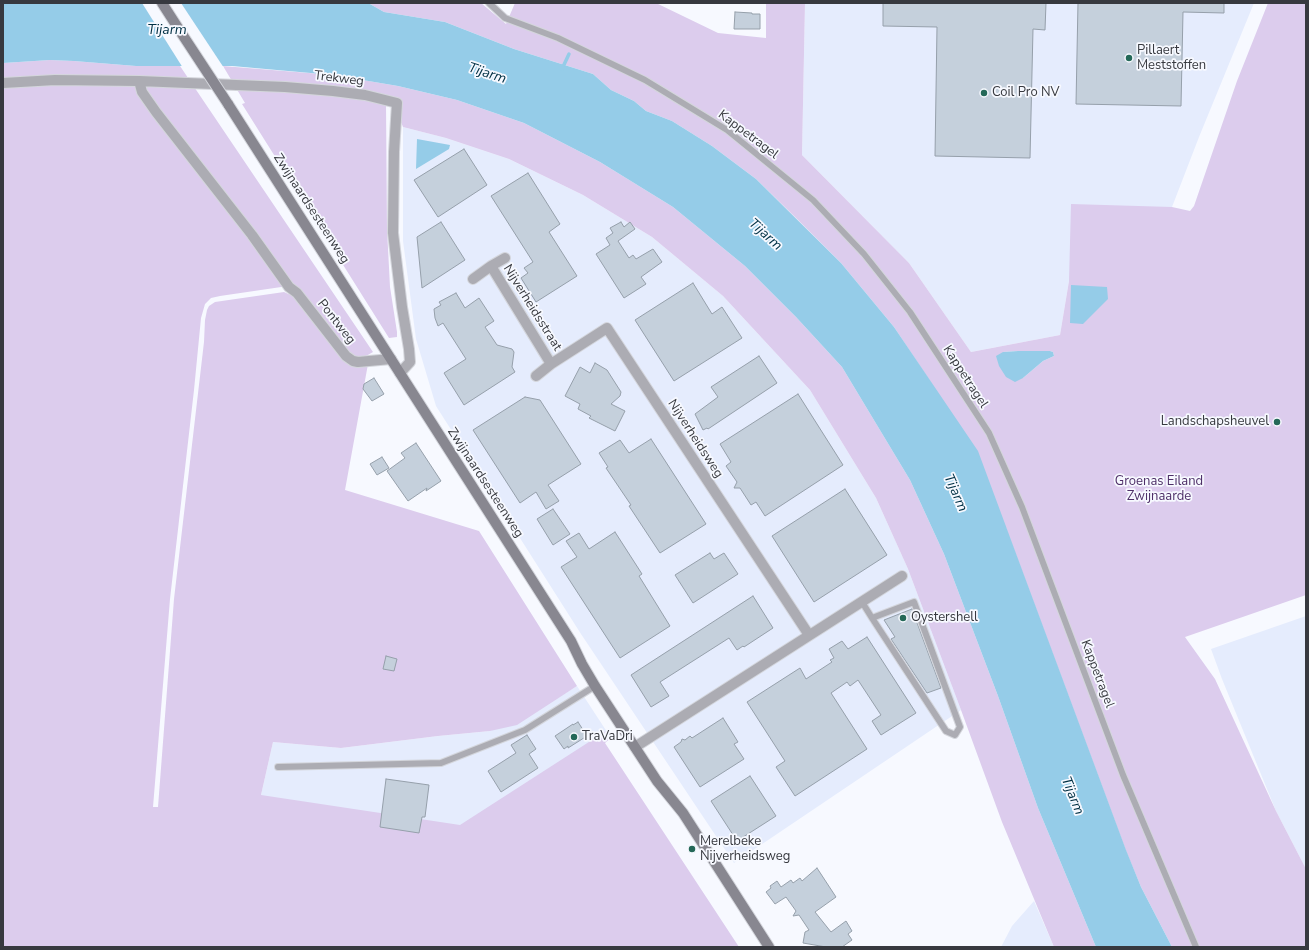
<!DOCTYPE html>
<style>
body{margin:0}
#map{position:relative;width:1309px;height:950px;overflow:hidden;background:#f7f9ff;font-family:"Nunito Sans",sans-serif}
canvas{display:block}
.frame{position:absolute;inset:0;border:4px solid #37393f;pointer-events:none}
</style>
<div id="map">
<canvas width="1309" height="950"></canvas>
<div class="frame"></div>
</div>
<script>
const ctx = document.querySelector('canvas').getContext('2d');
ctx.lineJoin = 'round';
function fill(path, color) {
  ctx.fillStyle = color;
  ctx.fill(path, 'evenodd');
}
function shape(rows) {
  const path = new Path2D();
  for (const r of rows) {
    path.moveTo(r[0], r[1]);
    for (let i = 2; i < r.length; i += 2) path.lineTo(r[i], r[i + 1]);
  }
  return path;
}
function trace(path, color, width, dash) {
  ctx.strokeStyle = color;
  ctx.lineWidth = width;
  ctx.lineCap = dash ? 'butt' : 'round';
  ctx.setLineDash(dash || []);
  ctx.stroke(path);
}
function drawText(font, color, halo, rows, align = 'center') {
  ctx.font = font + ' "Nunito Sans",sans-serif';
  ctx.lineWidth = 3.5;
  ctx.setLineDash([]);
  ctx.textBaseline = 'middle';
  ctx.strokeStyle = halo;
  ctx.fillStyle = color;
  for (const [text, x, y, turn = 0] of rows) {
    ctx.save();
    ctx.translate(x, y);
    ctx.rotate((+turn || 0) * Math.PI / 180);
    ctx.textAlign = isNaN(turn) ? turn : align;
    if (halo) ctx.strokeText(text, 0, 0);
    ctx.fillText(text, 0, 0);
    ctx.restore();
  }
}
fill(shape([
 [805,3,1254,3,1199,137,1172,207,1154,207,1069,281,1060,335,971,352,909,263,802,155],
 [403,127,446,138,509,159,583,195,652,237,723,296,810,390,876,498,908,569,961,710,734,863,581,634,436,406,416,339,403,241],
 [1306,616,1306,869,1276,811,1222,679,1211,649],
 [577,686,611,738,452,844,237,794,261,795,273,742,341,748,438,736,490,731,554,700],
 [1034,901,1054,947,1001,947,1012,926]
]), '#e5ecfd');
fill(shape([
 [364,3,481,3,506,24,515,3,656,3,718,33,766,38,766,3,805,3,802,155,909,263,971,352,1060,335,1069,281,1071,204,1172,207,1190,211,1194,206,1237,81,1268,3,1306,3,1306,595,1185,637,1215,679,1276,811,1306,869,1306,947,1172,947,1141,887,1126,851,1006,528,932,384,894,327,841,263,796,218,756,179,712,146,672,121,646,111,634,101,611,90,593,74,514,49,445,22,384,12,370,4],
 [1018,351,1050,351,1053,352,1054,356,1043,361,1023,378,1003,352],
 [50,60,74,61,136,66,180,66,373,352,361,359,350,356,288,286,220,296,211,298,205,304,201,318,194,390,170,599,153,807,158,807,174,599,204,342,205,320,207,310,209,306,215,302,284,292,295,297,346,360,368,364,345,490,479,531,577,686,517,725,490,731,438,736,341,748,273,742,261,795,460,825,606,731,611,738,605,743,739,947,3,947,3,63],
 [223,66,333,75,398,86,457,100,524,123,600,162,673,207,745,266,796,317,842,367,910,480,944,554,998,696,1038,808,1096,947,1054,947,1002,822,961,710,908,569,876,498,810,390,723,296,652,237,583,195,509,159,446,138,403,127,394,104,386,104,387,229,390,287,397,332,397,337,389,338,242,104,245,103]
]), '#dccced');
fill(shape([
 [3,3,335,3,339,4,341,3,364,3,370,4,384,12,445,22,514,49,593,74,611,90,634,101,646,111,672,121,712,146,756,179,841,263,894,327,978,451,1126,850,1141,887,1172,947,1096,947,1038,808,998,696,944,554,910,480,842,367,796,317,745,266,673,207,600,162,524,123,457,100,398,86,333,75,232,66,136,66,74,61,50,60,3,63],
 [417,139,450,145,449,149,416,169],
 [1071,285,1107,287,1108,299,1083,324,1070,323],
 [1018,351,1050,351,1053,352,1054,356,1043,361,1023,378,1015,382,1006,377,999,366,996,356,1003,352]
]), '#95cce8');
fill(shape([
 [142,3,181,3,224,68,183,68]
]), '#f7f9ff');
trace(shape([
 [562,69,569,54]
]), '#95cce8', 3.5);
const building = shape([
 [883,3,1046,3,1045,30,1033,29,1030,158,935,156,937,27,883,26,883,3],
 [1078,3,1224,3,1224,13,1183,12,1181,106,1076,104,1078,3],
 [735,12,752,13,752,14,760,14,760,29,734,29,735,12],
 [464,149,487,185,438,217,414,180,464,149],
 [528,173,560,224,549,232,577,276,536,302,521,278,528,273,524,268,533,262,491,196,528,173],
 [441,222,465,260,422,288,417,237,441,222],
 [621,222,624,227,630,222,635,229,618,241,629,258,633,255,636,259,653,249,662,262,641,277,646,284,624,298,596,254,610,245,606,238,613,233,610,228,621,222],
 [693,283,712,314,722,307,742,338,674,381,635,320,693,283],
 [456,293,465,308,479,298,494,321,485,327,497,345,512,349,514,352,512,367,515,372,464,405,444,373,466,359,443,323,438,326,435,318,434,309,441,305,439,302,456,293],
 [759,356,777,383,708,429,707,428,703,430,695,414,718,397,711,387,759,356],
 [595,363,607,370,621,392,620,396,611,404,625,411,615,431,589,418,591,416,578,409,580,404,565,396,580,367,590,373,595,363],
 [374,378,384,394,372,401,363,389,364,384,374,378],
 [798,394,843,465,765,516,756,502,751,505,740,488,734,488,737,482,726,466,731,462,720,444,798,394],
 [525,397,540,400,581,464,548,485,559,501,546,509,536,492,520,503,473,430,525,397],
 [651,439,706,524,660,553,629,506,631,505,606,468,608,467,599,453,620,440,629,453,651,439],
 [416,443,441,481,426,491,427,488,408,501,387,471,405,458,401,453,416,443],
 [382,457,389,468,377,475,370,464,382,457],
 [845,489,887,555,814,602,772,536,845,489],
 [553,509,570,534,553,545,537,519,553,509],
 [615,532,642,574,639,576,670,626,620,658,561,567,577,557,566,541,579,533,589,549,615,532],
 [710,553,714,559,724,553,738,574,693,603,675,575,710,553],
 [753,596,773,628,744,647,743,646,737,650,729,638,660,682,669,696,651,707,631,675,753,596],
 [912,609,941,688,927,693,891,639,895,637,884,620,912,609],
 [867,637,916,713,881,735,872,721,881,715,858,680,850,686,847,682,831,693,867,749,795,796,776,767,785,761,747,702,800,668,806,679,832,662,830,660,834,658,829,649,842,641,848,649,867,637],
 [386,656,397,659,394,671,383,669,386,656],
 [723,718,738,742,734,744,744,759,700,787,674,747,681,742,682,739,685,740,690,736,692,738,723,718],
 [578,722,587,736,568,748,568,746,564,749,555,736,573,724,573,725,578,722],
 [527,735,536,749,529,754,538,768,501,792,488,771,516,753,511,745,527,735],
 [750,776,776,816,737,841,711,801,750,776],
 [386,779,429,785,425,817,422,817,419,833,380,827,386,779],
 [817,868,836,897,815,912,831,932,846,921,852,931,848,934,852,940,842,947,826,947,803,943,805,932,809,930,799,915,793,916,796,911,786,897,775,904,766,892,771,888,770,886,777,881,781,887,791,880,793,883,800,878,802,881,817,868]
]);
fill(building, '#c5d0dc');
trace(building, '#96a0ab', 1);
const lane = shape([
 [489,3,505,18,558,38,645,80,727,130,813,200,864,254,910,312,989,433,1022,507,1123,775,1196,947],
 [862,602,872,618,946,731,955,735,960,727,914,602,872,618],
 [278,767,441,763,525,730,595,686]
]);
const street = shape([
 [139,81,142,92,156,112,252,235,289,287,297,293,346,356,353,361,358,362,391,359],
 [3,83,55,80,139,81,285,87,333,91,365,95,397,103,394,152,393,233,402,307,409,349,410,362,400,373],
 [491,266,551,364],
 [473,279,491,266,505,258],
 [536,376,551,364,607,328,809,635],
 [635,747,902,576]
]);
const secondary = shape([
 [162,3,180,31],
 [228,104,571,641,582,664,595,686,657,781,683,813,769,947]
]);
trace(lane, '#d4d6dc', 8);
trace(street, '#d4d6dc', 12);
trace(secondary, '#d4d6dc', 12);
trace(lane, '#acacb3', 6);
trace(street, '#acacb3', 10);
trace(secondary, '#888790', 10);
const secondaryBridge = shape([
 [180,31,228,104]
]);
trace(secondaryBridge, '#d4d6dc', 12, []);
trace(secondaryBridge, '#888790', 10);
for (const [x, y, r, color] of [
 [1129,58,4,"#246858"],
 [984,93,4,"#246858"],
 [1277,422,4,"#246858"],
 [903,618,4,"#246858"],
 [574,737,4,"#246858"],
 [692,849,4,"#246858"]
]) {
  const dot = new Path2D();
  dot.arc(x, y, r, 0, 2 * Math.PI);
  ctx.fillStyle = color;
  ctx.fill(dot);
  trace(dot, '#f7f9ff', 1.5);
}
drawText('13px', '#37393f', '#f7f9ff', [
 ["Pillaert",1137,51],
 ["Meststoffen",1137,66],
 ["Coil Pro NV",992,93],
 ["Landschapsheuvel",1269,422,"right"],
 ["Oystershell",911,618],
 ["TraVaDri",582,737],
 ["Merelbeke",700,842],
 ["Nijverheidsweg",700,857]
], 'left');
drawText('13px', '#37393f', '#f7f9ff', [
 ["Trekweg",339,79,7],
 ["Kappetragel",748,135,37],
 ["Zwijnaardsesteenweg",311,209,57],
 ["Nijverheidsstraat",532,308,58],
 ["Pontweg",336,322,52],
 ["Kappetragel",965,377,57],
 ["Nijverheidsweg",695,439,57],
 ["Zwijnaardsesteenweg",485,483,57],
 ["Kappetragel",1097,674,69]
]);
drawText('13px', '#4e2f68', '#f7f9ff', [
 ["Groenas Eiland",1159,482],
 ["Zwijnaarde",1159,497]
]);
drawText('italic 14px', '#003044', '#f7f9ff', [
 ["Tijarm",167,31],
 ["Tijarm",487,74,18],
 ["Tijarm",765,235,42],
 ["Tijarm",955,493,66],
 ["Tijarm",1072,796,68]
]);
</script>
